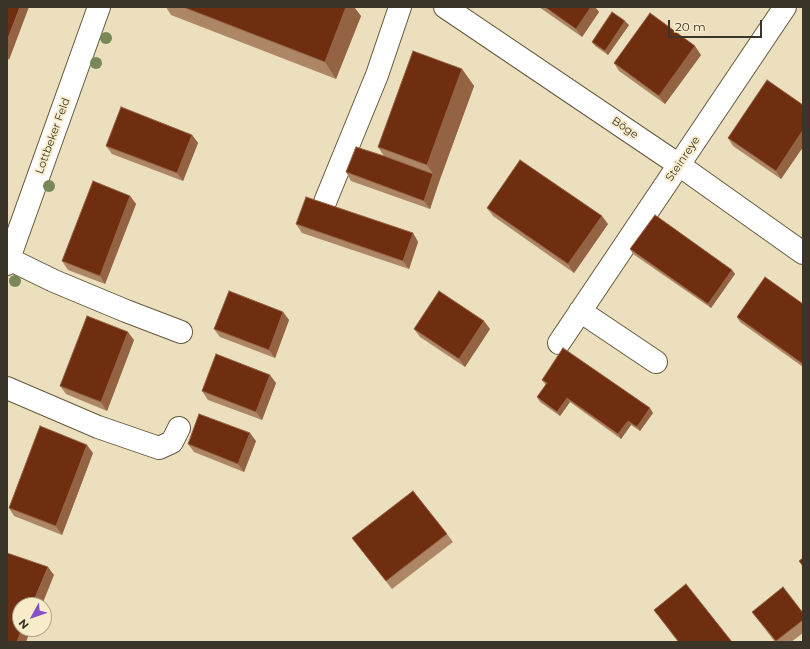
<!DOCTYPE html>
<meta charset="utf-8">
<style>
body{margin:0}
#map{position:relative;width:810px;height:649px;overflow:hidden;background:#ebdfbe;font-family:Montserrat,sans-serif}
canvas{display:block}
.frame{position:absolute;inset:0;border:8px solid #3a3528;pointer-events:none}
.north{position:absolute;left:12px;top:597px;width:40px;height:40px;box-sizing:border-box;background:#f8eccb;border:1px solid #aca38a;border-radius:50%;rotate:230deg;font-size:11px;font-weight:700;line-height:16px;text-align:center;color:#3a3528}
.north::after{content:'';display:block;margin:auto;width:14px;height:18px;background:#8850c8;clip-path:polygon(50% 0,100% 100%,50% 72%,0 100%)}
.scale{position:absolute;left:668px;top:20px;width:94px;height:18px;box-sizing:border-box;border:2px solid #3a3528;border-top:0;padding-left:5px;font-size:12px;line-height:14px;white-space:nowrap;color:#3a3528;-webkit-text-stroke:3px #f8eccb;paint-order:stroke}
</style>
<div id="map">
<canvas width="810" height="649"></canvas>
<div class="frame"></div>
<div class="north">N</div>
<div class="scale">20 m</div>
</div>
<script>
const ctx = document.querySelector('canvas').getContext('2d');
ctx.lineJoin = 'round';
function shape(rows) {
  const path = new Path2D();
  for (const r of rows) {
    path.moveTo(r[0], r[1]);
    for (let i = 2; i < r.length; i += 2) path.lineTo(r[i], r[i + 1]);
  }
  return path;
}
function trace(path, color, width, dash) {
  ctx.strokeStyle = color;
  ctx.lineWidth = width;
  ctx.lineCap = dash ? 'butt' : 'round';
  ctx.setLineDash(dash || []);
  ctx.stroke(path);
}
function fill(path, color) {
  ctx.fillStyle = color;
  ctx.fill(path, 'evenodd');
}
function drawText(font, color, halo, rows, align = 'center') {
  ctx.font = font + ' Montserrat,sans-serif';
  ctx.lineWidth = 4;
  ctx.setLineDash([]);
  ctx.textBaseline = 'middle';
  ctx.strokeStyle = halo;
  ctx.fillStyle = color;
  for (const [text, x, y, turn = 0] of rows) {
    ctx.save();
    ctx.translate(x, y);
    ctx.rotate((+turn || 0) * Math.PI / 180);
    ctx.textAlign = isNaN(turn) ? turn : align;
    if (halo) ctx.strokeText(text, 0, 0);
    ctx.fillText(text, 0, 0);
    ctx.restore();
  }
}
const minor = shape([
 [445,7,679,165,803,253],
 [325,202,377,75,400,7],
 [9,259,54,281,126,311,181,332],
 [7,264,99,7],
 [580,311,656,362],
 [559,343,785,7],
 [7,388,98,427,159,448,172,442,179,428]
]);
trace(minor, '#64593d', 24);
trace(minor, '#fff', 22);
ctx.fillStyle = '#798858';
for (const [x, y] of [
 [106,38],
 [96,63],
 [49,186],
 [15,281]
]) {
  ctx.beginPath();
  ctx.arc(x, y, 6, 0, 2 * Math.PI);
  ctx.fill();
}
fill(shape([
 [166,7,354,7,361,16,336,79,171,15],
 [539,7,595,7,599,12,582,37],
 [629,25,608,55,595,46,592,42],
 [701,55,665,104,619,71,614,63],
 [462,69,474,86,439,182,430,209,351,181,346,172,384,156,378,147],
 [803,105,803,147,781,179,733,146,728,138],
 [192,135,198,143,183,181,112,154,106,146],
 [130,196,136,204,105,284,68,270,62,261],
 [487,208,608,224,574,273,493,216],
 [296,224,413,233,418,242,409,269,302,233],
 [630,249,732,270,735,274,711,308,633,254],
 [803,304,803,367,740,322,737,317],
 [283,312,289,320,275,358,220,337,214,329],
 [414,329,490,329,465,367,420,337],
 [134,340,107,411,66,394,60,386],
 [542,380,653,413,640,431,631,425,621,439,570,402,560,416,540,402,537,397,546,385],
 [276,383,262,420,208,400,202,391],
 [256,441,244,472,194,452,188,444],
 [93,453,62,535,14,516,9,508],
 [447,534,453,542,392,589,352,538],
 [654,610,732,642,678,642],
 [752,612,803,613,803,633,791,642,775,642]
]), '#ad8666');
fill(shape([
 [20,7,29,7,9,60,7,57,7,41],
 [346,7,354,7,361,16,336,79,325,62],
 [591,7,595,7,599,12,582,37,576,29],
 [625,21,629,25,608,55,605,51],
 [695,46,701,55,665,104,659,96],
 [462,69,474,86,439,182,427,165],
 [803,130,803,147,781,179,776,171],
 [192,135,198,143,183,181,177,173],
 [433,174,439,182,430,209,424,201],
 [130,196,136,204,105,284,100,276],
 [602,216,608,224,574,273,568,264],
 [413,233,418,242,409,269,403,261],
 [732,270,735,274,711,308,708,304],
 [283,312,289,320,275,358,269,350],
 [484,321,490,329,465,367,459,359],
 [128,332,134,340,107,411,101,402],
 [270,375,276,383,262,420,256,412],
 [567,398,570,402,560,416,557,412],
 [650,408,653,413,640,431,637,427],
 [628,421,631,425,621,439,618,434],
 [250,433,256,441,244,472,238,464],
 [87,445,93,453,62,535,56,526],
 [48,567,54,575,42,605,32,605],
 [22,629,31,629,26,642,17,642]
]), '#946344');
const building = shape([
 [7,7,20,7,7,41,7,7],
 [183,7,346,7,325,62,183,7],
 [545,7,591,7,576,29,545,7],
 [612,12,625,21,605,51,592,42,612,12],
 [650,13,695,46,659,96,614,63,650,13],
 [413,51,462,69,427,165,378,147,413,51],
 [767,80,803,105,803,130,776,171,728,138,767,80],
 [121,107,192,135,177,173,106,146,121,107],
 [356,147,384,156,433,174,424,201,346,172,356,147],
 [520,160,602,216,568,264,487,208,520,160],
 [93,181,130,196,100,276,62,261,93,181],
 [306,197,413,233,403,261,296,224,306,197],
 [655,215,732,270,708,304,630,249,655,215],
 [765,277,803,304,803,364,737,317,765,277],
 [229,291,283,312,269,350,214,329,229,291],
 [439,291,484,321,459,359,414,329,439,291],
 [87,316,128,332,101,402,60,386,87,316],
 [563,348,650,408,637,427,628,421,618,434,567,398,557,412,537,397,547,383,542,380,563,348],
 [216,354,270,375,256,412,202,391,216,354],
 [199,414,250,433,238,464,188,444,199,414],
 [40,426,87,445,56,526,9,508,40,426],
 [413,491,447,534,386,581,352,538,413,491],
 [7,553,48,567,32,605,20,605,20,629,22,629,17,642,7,642,7,553],
 [803,558,803,566,799,561,803,558],
 [686,584,732,642,679,642,654,610,686,584],
 [783,587,803,613,803,620,776,641,752,612,783,587]
]);
fill(building, '#6f2e0f');
trace(building, '#946344', 1);
drawText('11px', '#3a3528', '#f8eccb', [
 ["Böge",625,128,34],
 ["Lottbeker Feld",53,136,-70],
 ["Steinreye",683,159,-56]
]);
</script>
